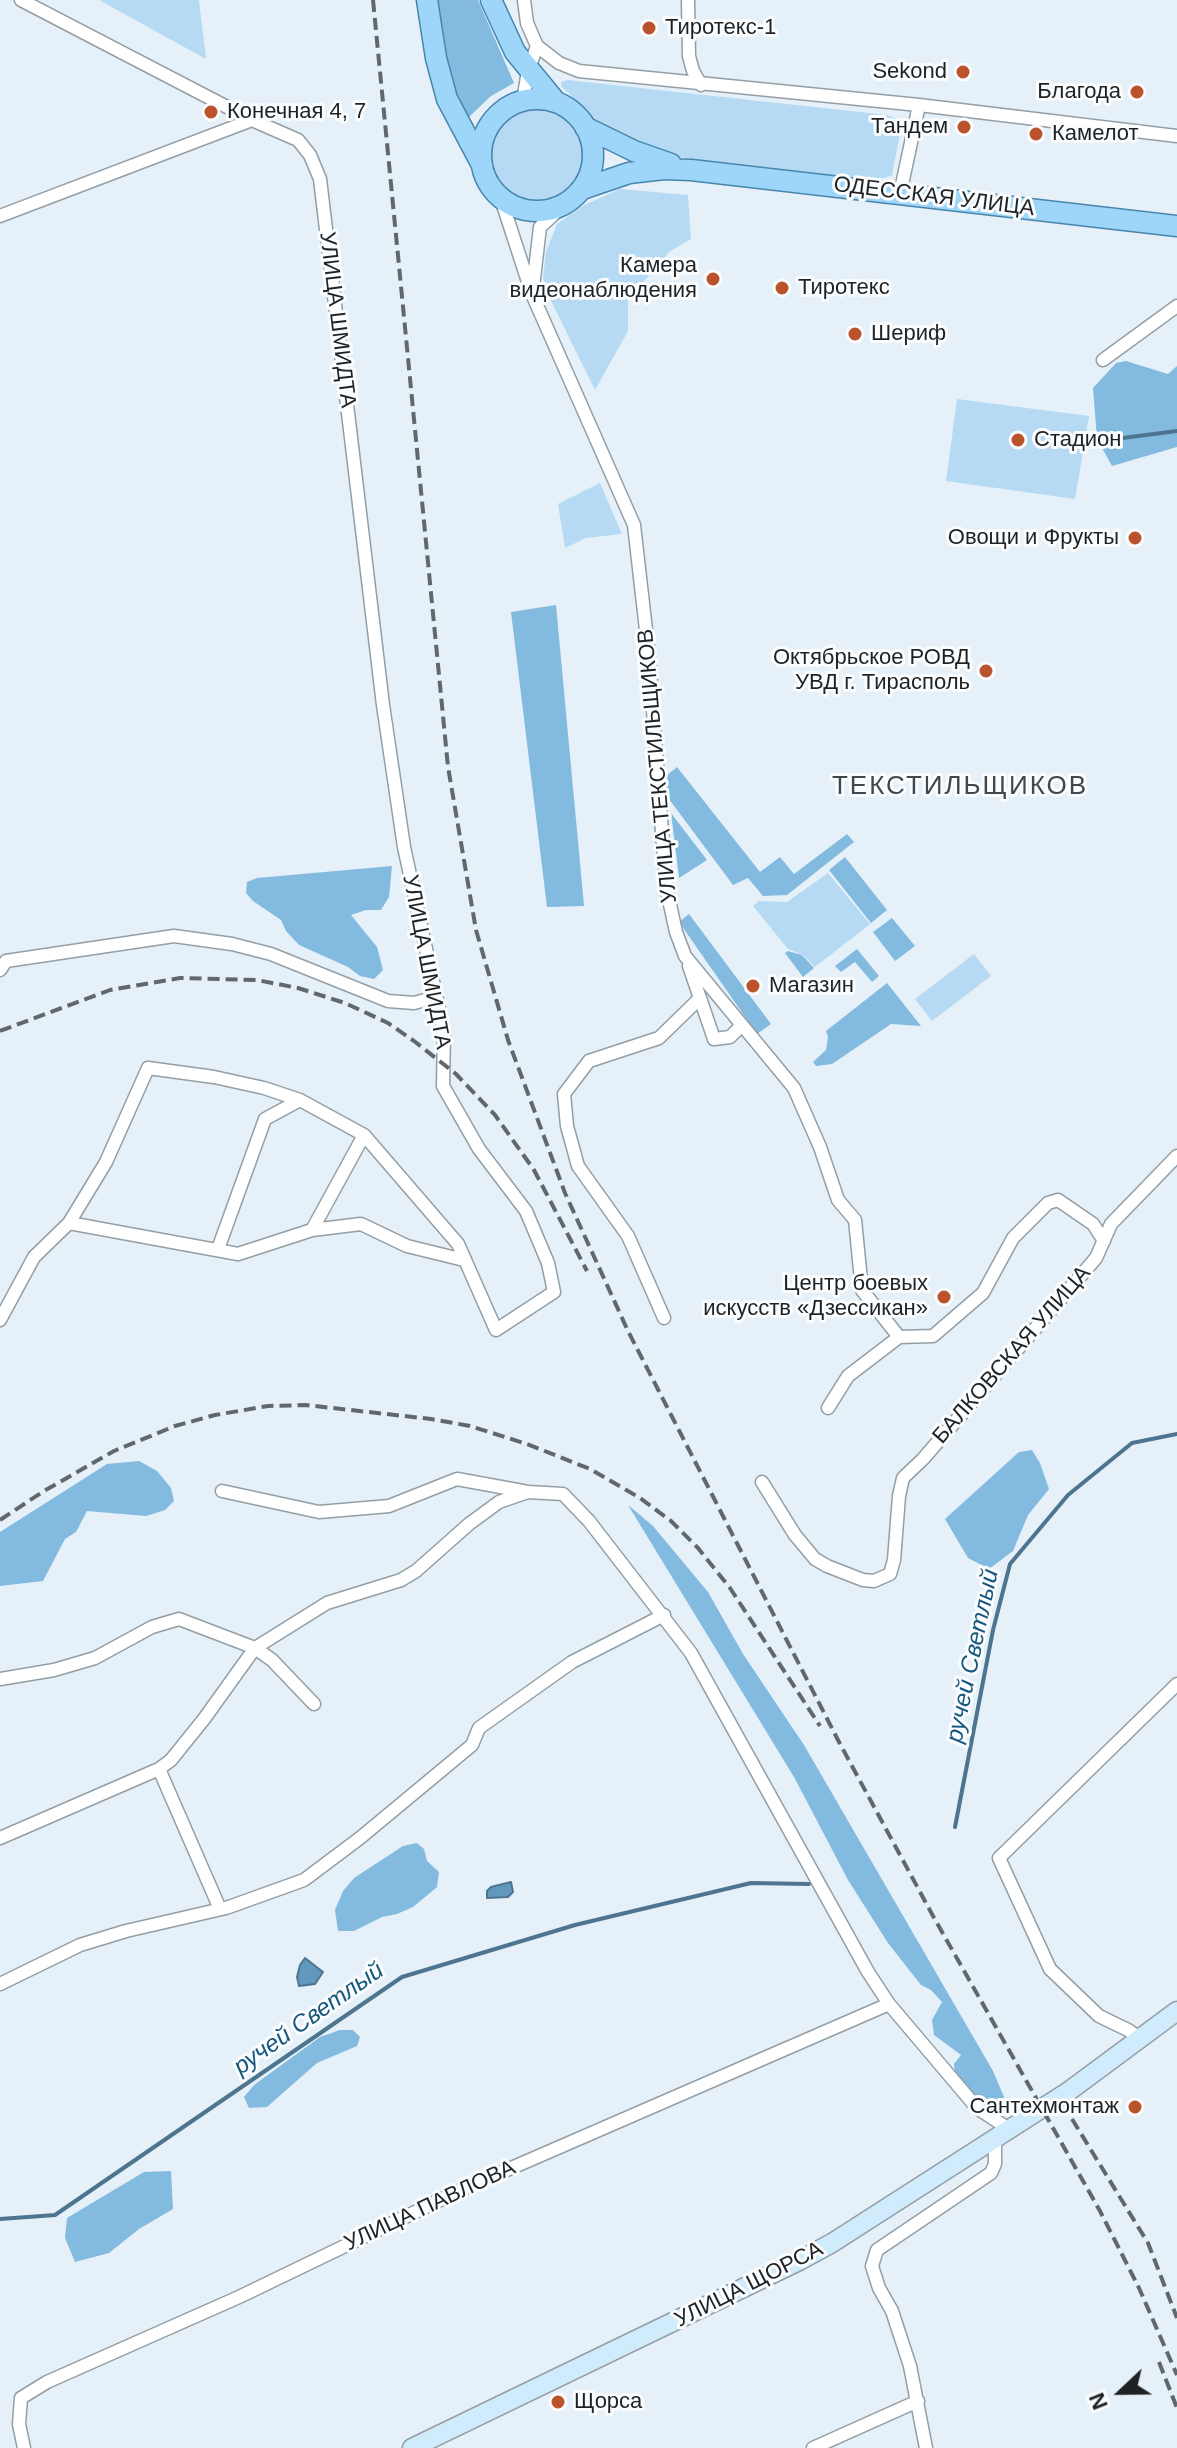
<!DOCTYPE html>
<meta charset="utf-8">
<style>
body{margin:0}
#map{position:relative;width:1177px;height:2448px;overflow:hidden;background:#e5f0f8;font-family:Helvetica,sans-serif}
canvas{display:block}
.north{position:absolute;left:1081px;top:2352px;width:80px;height:80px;-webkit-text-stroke:6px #fafcfe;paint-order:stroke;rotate:248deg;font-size:22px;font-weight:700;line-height:32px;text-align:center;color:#1e2225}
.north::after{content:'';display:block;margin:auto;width:28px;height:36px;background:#1e2225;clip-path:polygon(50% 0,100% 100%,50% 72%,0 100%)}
</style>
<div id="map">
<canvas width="1177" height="2448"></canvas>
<div class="north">N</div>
</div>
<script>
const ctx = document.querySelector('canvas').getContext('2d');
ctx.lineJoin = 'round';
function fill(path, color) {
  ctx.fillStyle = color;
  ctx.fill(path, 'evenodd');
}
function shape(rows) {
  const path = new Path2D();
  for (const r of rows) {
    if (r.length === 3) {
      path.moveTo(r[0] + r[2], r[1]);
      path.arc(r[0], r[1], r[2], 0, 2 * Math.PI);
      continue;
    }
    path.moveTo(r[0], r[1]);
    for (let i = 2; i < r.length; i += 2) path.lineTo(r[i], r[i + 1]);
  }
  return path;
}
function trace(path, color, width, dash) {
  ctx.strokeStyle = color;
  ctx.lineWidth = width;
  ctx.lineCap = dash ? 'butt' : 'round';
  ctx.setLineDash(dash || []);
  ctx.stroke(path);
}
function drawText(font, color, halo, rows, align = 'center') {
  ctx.font = font + ' Helvetica,sans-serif';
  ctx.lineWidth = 6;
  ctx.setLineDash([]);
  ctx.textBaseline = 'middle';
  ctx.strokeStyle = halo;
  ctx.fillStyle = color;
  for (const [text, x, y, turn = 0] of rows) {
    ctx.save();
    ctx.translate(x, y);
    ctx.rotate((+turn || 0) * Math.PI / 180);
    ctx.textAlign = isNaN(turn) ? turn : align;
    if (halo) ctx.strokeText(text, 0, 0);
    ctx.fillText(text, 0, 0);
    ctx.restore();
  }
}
fill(shape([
 [99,0,199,0,206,59],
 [568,80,887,115,897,119,901,128,892,175,884,178,836,179,678,157,627,138,592,117,561,86,561,82],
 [538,156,48],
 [620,189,688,195,691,239,669,252,628,300,628,331,595,390,551,301,543,278,546,252,557,224,584,205],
 [957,399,1089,416,1075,499,946,481],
 [600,483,622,534,586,538,565,548,558,504],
 [828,873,870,924,815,967,803,955,788,949,753,906,759,901,787,902],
 [974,954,991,976,932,1021,915,999]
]), '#b6daf4');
fill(shape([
 [438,0,478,0,514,83,491,96,468,118,453,97],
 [1126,361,1168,374,1177,366,1177,447,1112,466,1097,439,1093,388,1116,363],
 [556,605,584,906,547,907,511,612],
 [677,767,760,872,780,857,794,874,847,834,854,842,787,895,763,896,748,878,733,885,657,783],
 [671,813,707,860,679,878,679,877],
 [845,857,887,910,871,923,829,870],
 [392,866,389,897,381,910,366,910,351,915,377,947,383,970,374,979,360,976,348,967,299,945,286,931,281,920,253,901,246,893,247,882,257,878],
 [689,914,771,1024,757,1034,679,922],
 [892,918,915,946,895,961,873,932],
 [857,949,879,976,872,982,855,962,841,972,835,966],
 [788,951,802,955,814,968,803,977,785,953],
 [887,983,921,1026,891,1024,832,1064,816,1066,813,1062,826,1050,828,1037,826,1031],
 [1032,1450,1040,1463,1049,1489,1028,1515,1013,1551,989,1569,968,1558,945,1519,1019,1452],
 [139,1461,157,1471,171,1488,174,1501,165,1510,146,1516,87,1511,76,1532,65,1539,43,1581,0,1586,0,1532,107,1464],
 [628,1505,653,1526,708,1592,743,1654,804,1745,993,2071,1004,2097,1001,2104,992,2108,985,2106,955,2074,954,2064,961,2055,934,2035,932,2020,942,2002,931,1990,921,1985,888,1943,848,1880,794,1777],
 [417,1843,424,1849,427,1861,439,1872,437,1887,413,1907,397,1914,382,1917,354,1931,338,1931,335,1910,343,1891,354,1878,403,1846],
 [340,2030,353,2030,360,2037,357,2046,317,2063,267,2107,249,2108,244,2097,254,2085,320,2037],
 [171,2171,173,2209,139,2229,109,2253,75,2262,65,2238,67,2218,144,2172]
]), '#83bae0');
const water = shape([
 [511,1882,513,1892,508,1897,487,1898,487,1891,491,1887,511,1882],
 [305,1958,323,1972,315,1984,299,1986,297,1977,300,1965,305,1958]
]);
fill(water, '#6298bd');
trace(water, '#4e758f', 2);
trace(shape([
 [1115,439,1177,431],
 [955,1827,993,1630,1010,1564,1068,1495,1132,1443,1177,1434],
 [0,2219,55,2215,402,1977,575,1925,751,1883,809,1884]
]), '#4e758f', 4);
const street = shape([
 [524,0,527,23,537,46,559,63,579,71,919,105,1177,136],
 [688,0,689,56,693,71,701,85],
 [523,101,528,71,537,46],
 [900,194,919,105],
 [501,199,532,294,634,525,649,656,666,886,676,932,685,956,794,1088,820,1147,838,1200,855,1220,862,1290,899,1337,933,1336,983,1293,1013,1238,1048,1203,1058,1200,1093,1224,1104,1241],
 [0,216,252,120],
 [533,287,540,227,565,204],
 [1103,360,1177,306],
 [689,966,714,1039,730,1037,742,1025],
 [0,970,6,961,174,936,232,944,271,954,388,1001,414,1003,436,997],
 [69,1223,238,1254,312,1230,361,1224,407,1246,464,1260],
 [312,1230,364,1135],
 [218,1249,265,1119,300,1100],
 [664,1318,628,1236,578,1166,567,1126,564,1094,589,1061,659,1038,700,998],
 [0,1320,34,1257,69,1223,106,1162,148,1068,214,1077,264,1088,300,1100,364,1135,458,1244,496,1330,554,1292,548,1263,526,1211,479,1149,443,1086,444,1032,404,847,383,705,320,179,310,155,298,140,252,120,21,0],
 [828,1408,848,1376,899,1337],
 [762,1482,795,1535,815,1559,827,1566,863,1580,874,1581,890,1574,894,1560,899,1496,903,1478,923,1459,1096,1258,1111,1224,1177,1156],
 [222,1491,319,1512,389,1506,457,1479,528,1492,563,1494,589,1521,691,1653,868,1972,889,2004,977,2108,1009,2129],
 [0,1679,54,1670,95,1658,152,1627,179,1619,255,1648,272,1660,314,1704],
 [159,1769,220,1909],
 [0,1838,159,1769,171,1760,204,1719,255,1648,327,1603,401,1580,416,1571,469,1524,499,1502,525,1493],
 [0,1984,80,1945,126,1931,226,1908,304,1880,360,1838,472,1745,479,1728,572,1662,664,1615],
 [1141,2039,1128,2030,1099,2016,1050,1969,999,1858,1177,1684],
 [24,2448,19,2424,21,2398,47,2382,239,2297,463,2189,889,2004],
 [813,2448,918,2401],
 [926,2448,910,2366,892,2311,879,2288,872,2266,877,2250,991,2173,995,2164,995,2138]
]);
const secondary = shape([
 [412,2448,799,2261,832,2243,1069,2091,1177,2011]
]);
const primary = shape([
 [427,0,436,58,447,99,482,165],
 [491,0,515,52,556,102],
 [537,155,56],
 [585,127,634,151,671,164],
 [582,189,629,173,664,169,691,170,1177,226]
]);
trace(street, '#939ea5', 15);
trace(secondary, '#939ea5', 21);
trace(primary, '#4885ad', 23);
trace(street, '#fff', 12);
trace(secondary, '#cfebfc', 18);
trace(primary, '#9ed6fa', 20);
trace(shape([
 [373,0,448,767,476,930,508,1040,565,1193,628,1331,839,1742,933,1916,1100,2211,1139,2288,1177,2375],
 [0,1031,110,990,180,978,257,980,298,988,345,1003,388,1023,414,1041,456,1074,495,1115,534,1170,587,1271],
 [0,1520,44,1491,114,1451,175,1426,215,1415,268,1406,306,1405,431,1419,470,1426,527,1444,590,1469,640,1498,671,1521,698,1548,730,1588,820,1726],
 [1072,2119,1148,2243,1177,2318],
 [1159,2362,1177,2408]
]), '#61686c', 4, [12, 6]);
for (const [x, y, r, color] of [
 [649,28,8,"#ba522c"],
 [963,72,8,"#ba522c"],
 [1137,92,8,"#ba522c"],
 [211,112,8,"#ba522c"],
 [964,127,8,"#ba522c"],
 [1036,134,8,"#ba522c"],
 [713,279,8,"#ba522c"],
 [782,288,8,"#ba522c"],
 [855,334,8,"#ba522c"],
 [1018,440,8,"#ba522c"],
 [1135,538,8,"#ba522c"],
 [986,671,8,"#ba522c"],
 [753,986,8,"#ba522c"],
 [944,1297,8,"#ba522c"],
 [1135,2107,8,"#ba522c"],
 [558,2402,8,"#ba522c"]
]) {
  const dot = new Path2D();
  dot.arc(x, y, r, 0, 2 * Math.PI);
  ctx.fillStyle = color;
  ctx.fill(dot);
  trace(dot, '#fafcfe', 3);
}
drawText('22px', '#1e2225', '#fafcfe', [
 ["Тиротекс-1",665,28],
 ["Sekond",947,72,"right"],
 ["Благода",1121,92,"right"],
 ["Конечная 4, 7",227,112],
 ["Тандем",948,127,"right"],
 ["Камелот",1052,134],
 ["Камера",697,266,"right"],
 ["видеонаблюдения",697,291,"right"],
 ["Тиротекс",798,288],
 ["Шериф",871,334],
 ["Стадион",1034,440],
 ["Овощи и Фрукты",1119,538,"right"],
 ["Октябрьское РОВД",970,658,"right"],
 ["УВД г. Тирасполь",970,683,"right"],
 ["Магазин",769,986],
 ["Центр боевых",928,1284,"right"],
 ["искусств «Дзессикан»",928,1309,"right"],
 ["Сантехмонтаж",1119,2107,"right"],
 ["Щорса",574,2402]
], 'left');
drawText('22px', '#1e2225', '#fafcfe', [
 ["ОДЕССКАЯ УЛИЦА",934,197,7],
 ["УЛИЦА ШМИДТА",337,320,83],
 ["УЛИЦА ТЕКСТИЛЬЩИКОВ",658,766,-95],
 ["УЛИЦА ШМИДТА",426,962,79],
 ["БАЛКОВСКАЯ УЛИЦА",1012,1355,-49],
 ["УЛИЦА ПАВЛОВА",430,2206,-25],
 ["УЛИЦА ЩОРСА",749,2285,-27]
]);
drawText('italic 24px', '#17587d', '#fafcfe', [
 ["ручей Светлый",973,1656,-78],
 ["ручей Светлый",309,2019,-35]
]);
ctx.letterSpacing = '2px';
drawText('26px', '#3f484e', '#fafcfe', [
 ["ТЕКСТИЛЬЩИКОВ",960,787]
]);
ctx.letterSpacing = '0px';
</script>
